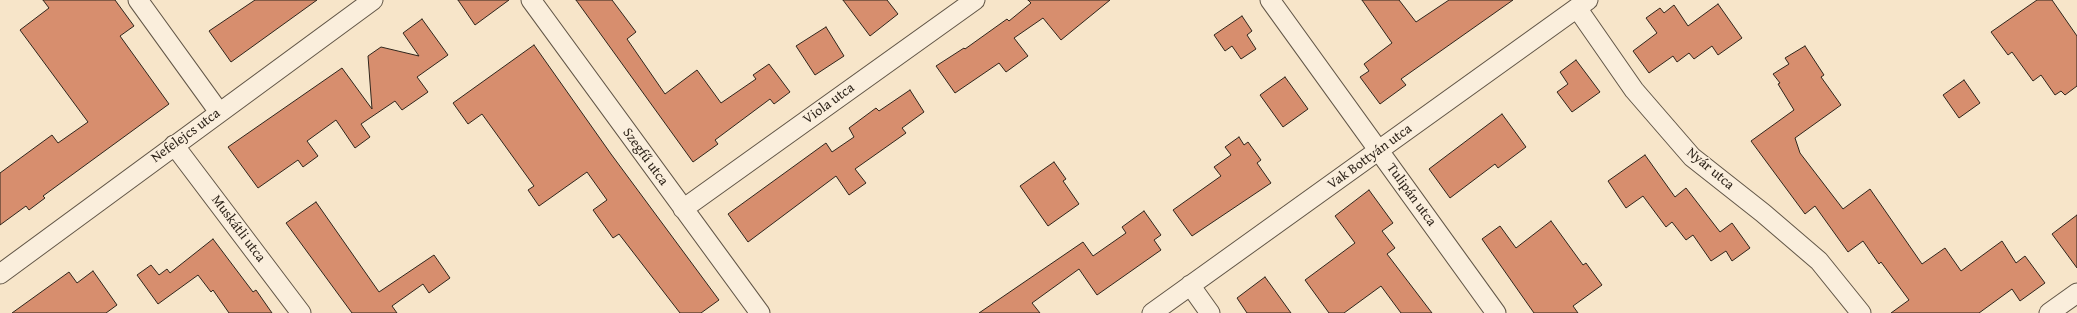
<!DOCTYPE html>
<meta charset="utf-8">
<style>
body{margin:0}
canvas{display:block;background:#f7e5c9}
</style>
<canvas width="2077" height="313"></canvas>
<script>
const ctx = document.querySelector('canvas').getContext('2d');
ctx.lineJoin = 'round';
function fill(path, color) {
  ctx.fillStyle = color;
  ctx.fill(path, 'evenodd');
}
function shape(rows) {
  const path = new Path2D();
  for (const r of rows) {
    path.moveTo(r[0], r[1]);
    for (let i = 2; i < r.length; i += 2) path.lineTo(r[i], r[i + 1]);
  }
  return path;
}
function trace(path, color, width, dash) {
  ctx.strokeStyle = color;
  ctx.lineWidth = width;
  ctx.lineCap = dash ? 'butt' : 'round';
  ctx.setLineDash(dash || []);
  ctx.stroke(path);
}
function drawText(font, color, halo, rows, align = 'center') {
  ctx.font = font + ' "Gentium Book Plus",serif';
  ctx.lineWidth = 3;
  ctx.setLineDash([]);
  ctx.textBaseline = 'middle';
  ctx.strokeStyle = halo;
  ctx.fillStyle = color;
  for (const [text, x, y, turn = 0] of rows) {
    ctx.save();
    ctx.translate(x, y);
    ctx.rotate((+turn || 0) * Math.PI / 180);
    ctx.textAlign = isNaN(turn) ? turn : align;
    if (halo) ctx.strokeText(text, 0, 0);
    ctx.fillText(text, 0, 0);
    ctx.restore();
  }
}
const building = shape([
 [43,0,115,0,134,26,120,36,169,104,43,196,45,198,29,210,26,206,0,225,0,173,52,135,58,143,88,122,20,30,49,8,43,0],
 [255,0,317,0,231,62,209,31,255,0],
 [458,0,509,0,475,25,458,0],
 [576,0,612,0,636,32,627,39,665,94,697,70,721,103,756,79,753,75,769,64,790,92,774,104,770,99,715,140,718,144,693,162,576,0],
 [843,0,887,0,898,14,870,36,843,0],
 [1028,0,1110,0,1061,40,1043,18,1014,38,1028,56,1006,72,999,63,955,93,936,66,964,48,965,49,1007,19,1009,21,1031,3,1028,0],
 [1362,0,1399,0,1416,22,1449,0,1513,0,1401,79,1406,85,1380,104,1360,77,1369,71,1364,64,1392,43,1362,0],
 [2037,0,2052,0,2077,36,2077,86,2065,95,2061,91,2055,95,2041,75,2033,81,2012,52,2008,55,1991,32,2037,0],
 [1718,4,1742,38,1718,55,1712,46,1694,59,1689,53,1677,62,1673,56,1649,73,1633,51,1657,33,1646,18,1660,8,1664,13,1674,5,1688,26,1718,4],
 [1242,16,1252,31,1247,35,1256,49,1241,59,1232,46,1225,51,1214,35,1242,16],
 [422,19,448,55,417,77,428,92,402,110,395,101,361,124,370,137,355,148,336,120,307,141,318,156,303,167,298,160,258,188,228,147,342,68,372,109,368,56,381,47,419,56,403,33,422,19],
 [826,27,844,56,815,75,796,46,826,27],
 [534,45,611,154,719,300,701,313,680,313,619,234,613,238,593,210,607,200,587,172,539,206,528,190,534,186,482,114,468,124,453,103,534,45],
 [1805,46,1824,75,1821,77,1841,105,1795,138,1800,153,1843,209,1870,189,1922,264,1945,248,1961,271,2002,241,2016,263,2025,256,2045,283,2020,301,2012,289,1979,313,1891,313,1909,300,1881,262,1879,264,1863,241,1848,252,1815,206,1805,214,1751,141,1794,110,1778,84,1780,83,1773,74,1789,64,1785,58,1805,46],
 [1576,60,1600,92,1572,112,1557,92,1568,84,1560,72,1576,60],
 [1285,77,1308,109,1283,127,1260,95,1285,77],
 [1964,80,1980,103,1959,118,1943,95,1964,80],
 [910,90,924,112,902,128,906,133,855,169,866,183,849,195,836,176,748,242,728,214,826,143,832,152,854,137,849,128,876,108,879,111,910,90],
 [1502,114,1526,147,1498,168,1495,164,1450,198,1429,169,1502,114],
 [1239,137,1244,145,1248,142,1261,160,1257,163,1271,183,1192,236,1173,210,1221,176,1214,167,1231,155,1225,147,1239,137],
 [1645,155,1675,197,1686,188,1720,232,1732,223,1750,248,1732,261,1726,251,1711,261,1693,235,1686,240,1672,222,1666,227,1643,196,1626,208,1608,181,1645,155],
 [1054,162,1066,179,1063,181,1079,204,1048,226,1020,186,1054,162],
 [1369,190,1393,223,1382,231,1395,248,1387,254,1432,313,1401,313,1381,286,1344,313,1329,313,1305,280,1355,243,1335,216,1369,190],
 [316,202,379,292,434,255,450,278,429,293,423,284,392,306,397,313,352,313,286,223,316,202],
 [1144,211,1161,235,1154,240,1161,250,1097,295,1079,269,1032,303,1040,313,979,313,1083,242,1093,256,1126,233,1122,227,1144,211],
 [2077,215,2077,268,2052,234,2077,215],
 [1551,221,1583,265,1586,263,1602,285,1573,306,1578,313,1534,313,1482,239,1500,226,1516,248,1551,221],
 [213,239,253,292,256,290,272,313,229,313,213,290,211,292,198,275,158,304,137,275,151,265,159,275,167,269,170,273,213,239],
 [93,271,117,305,106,313,12,313,69,272,77,283,93,271],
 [1265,277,1291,313,1247,313,1237,298,1265,277]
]);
fill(building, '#d78e6e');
trace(building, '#30261c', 1);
const minor = shape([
 [138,0,219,112],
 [531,0,760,313],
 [1270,0,1496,313],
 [1577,8,1634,90,1692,157,1763,213,1819,261,1861,313],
 [174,145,301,313],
 [683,209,975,0],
 [0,274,373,0],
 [1190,285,1210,313],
 [1152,313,1588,0],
 [2049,313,2077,293]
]);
trace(minor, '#625647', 21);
trace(minor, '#faeedc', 19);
drawText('14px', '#30261c', '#faeedc', [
 ["Viola utca",829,104,-36],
 ["Nefelejcs utca",186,136,-36],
 ["Szegfű utca",645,157,54],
 ["Vak Bottyán utca",1370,157,-36],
 ["Nyár utca",1710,169,40],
 ["Tulipán utca",1411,195,54],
 ["Muskátli utca",238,229,53]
]);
</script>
